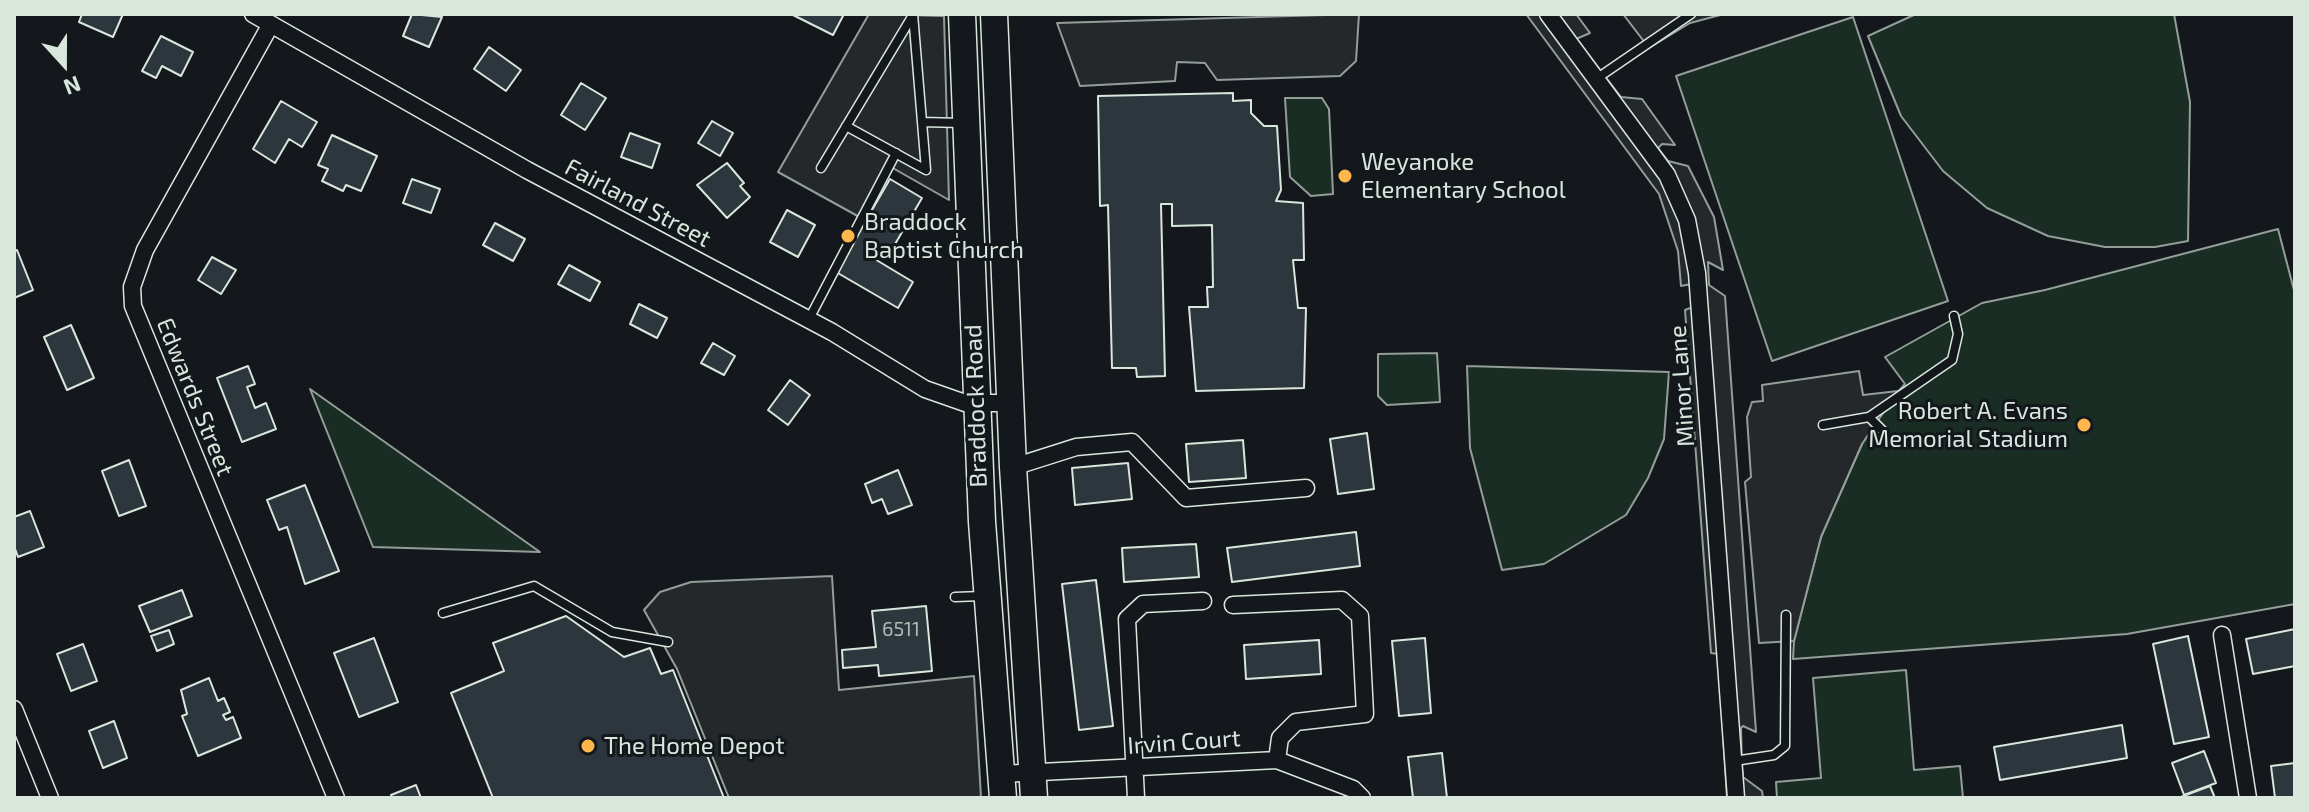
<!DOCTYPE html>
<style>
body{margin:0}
#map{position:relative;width:2309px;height:812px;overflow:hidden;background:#14181c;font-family:"Exo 2",sans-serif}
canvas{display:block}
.frame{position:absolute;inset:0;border:16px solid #d8e6dc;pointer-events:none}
.north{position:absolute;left:24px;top:24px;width:80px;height:80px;-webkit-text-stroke:6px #14181c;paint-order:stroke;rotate:159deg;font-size:22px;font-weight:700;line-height:32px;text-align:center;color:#d8e6dc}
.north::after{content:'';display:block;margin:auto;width:28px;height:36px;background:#d8e6dc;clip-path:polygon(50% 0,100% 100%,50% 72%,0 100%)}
</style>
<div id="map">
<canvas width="2309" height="812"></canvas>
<div class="frame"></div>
<div class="north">N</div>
</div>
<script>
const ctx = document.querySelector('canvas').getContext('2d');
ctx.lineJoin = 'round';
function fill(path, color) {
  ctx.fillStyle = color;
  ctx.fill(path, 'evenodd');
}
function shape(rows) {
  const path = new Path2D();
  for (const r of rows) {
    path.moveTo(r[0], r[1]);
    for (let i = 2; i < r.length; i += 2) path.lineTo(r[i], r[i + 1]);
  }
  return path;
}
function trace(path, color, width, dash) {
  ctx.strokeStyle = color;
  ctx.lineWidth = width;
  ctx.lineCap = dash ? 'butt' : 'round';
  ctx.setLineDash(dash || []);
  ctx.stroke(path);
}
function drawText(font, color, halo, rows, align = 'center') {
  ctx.font = font + ' "Exo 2",sans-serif';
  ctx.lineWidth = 6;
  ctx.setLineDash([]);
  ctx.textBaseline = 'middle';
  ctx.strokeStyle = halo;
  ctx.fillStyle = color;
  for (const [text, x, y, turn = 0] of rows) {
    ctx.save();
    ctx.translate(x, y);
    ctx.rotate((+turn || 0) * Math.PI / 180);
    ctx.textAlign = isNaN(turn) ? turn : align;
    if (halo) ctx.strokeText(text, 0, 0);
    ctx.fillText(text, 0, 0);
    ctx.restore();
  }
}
const green = shape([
 [1916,14,2174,14,2190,102,2188,241,2155,247,2105,247,2048,236,1987,208,1943,171,1901,116,1868,36,1916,14],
 [1853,17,1948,301,1772,361,1676,76,1853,17],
 [1285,98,1322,98,1329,109,1333,194,1311,196,1290,177,1285,98],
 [2278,229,2295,294,2295,604,2127,634,1793,659,1794,641,1821,537,1862,444,1885,406,1905,384,1885,357,1982,303,2045,290,2278,229],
 [1437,353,1440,402,1387,405,1378,396,1378,354,1437,353],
 [1467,366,1669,372,1664,439,1648,478,1626,515,1544,564,1502,570,1470,448,1467,366],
 [310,389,492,518,540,552,373,547,310,389],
 [1906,670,1914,770,1960,766,1963,798,1777,798,1776,782,1821,778,1813,678,1906,670]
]);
fill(green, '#1a2d24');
trace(green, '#939e99', 2);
const parking = shape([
 [869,14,944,16,949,200,891,167,863,219,778,172,869,14],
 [1359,14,1356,61,1340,76,1217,80,1205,63,1177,62,1175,81,1080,86,1057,23,1359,14],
 [1526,14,1576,14,1590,33,1576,39,1621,97,1642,99,1675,145,1662,144,1658,148,1668,161,1688,166,1714,217,1723,270,1708,262,1709,285,1725,296,1756,732,1743,726,1741,728,1742,768,1743,777,1762,791,1763,798,1727,798,1718,654,1711,653,1685,310,1693,307,1691,284,1681,286,1678,251,1659,194,1526,14],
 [1623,14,1724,14,1690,23,1649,48,1623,14],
 [1859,371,1863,395,1898,391,1862,444,1821,537,1794,641,1759,643,1745,482,1751,477,1747,417,1752,402,1763,401,1762,385,1859,371],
 [832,576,839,690,974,676,981,798,729,798,677,669,644,610,660,592,691,582,832,576]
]);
fill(parking, '#24282b');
trace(parking, '#939e99', 2);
const building = shape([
 [82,14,123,14,113,37,79,22,82,14],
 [412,14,442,17,429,47,403,36,412,14],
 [791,14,844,14,833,35,791,14],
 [161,36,193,52,181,76,162,66,156,78,142,71,161,36],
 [489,47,521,70,506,91,474,69,489,47],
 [581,83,606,98,585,130,561,115,581,83],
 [1233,93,1233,101,1251,100,1251,113,1264,126,1277,126,1281,190,1276,201,1303,203,1304,260,1293,260,1298,308,1306,308,1304,388,1196,391,1189,307,1208,307,1207,287,1213,287,1212,225,1172,226,1172,204,1161,204,1165,376,1137,377,1136,368,1112,368,1108,205,1100,206,1098,96,1233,93],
 [281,101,317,122,302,147,289,139,275,163,253,149,281,101],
 [712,121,733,133,720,156,698,143,712,121],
 [630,133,660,144,652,168,621,157,630,133],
 [332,135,377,156,361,191,346,185,343,191,322,181,328,169,318,165,332,135],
 [727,163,744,183,740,186,750,197,727,218,697,185,727,163],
 [412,179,440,189,431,213,403,203,412,179],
 [890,179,922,198,891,251,881,246,873,258,913,282,898,308,836,272,890,179],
 [787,210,815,225,798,257,770,242,787,210],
 [495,223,525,239,513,261,483,245,495,223],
 [17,250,33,290,14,298,14,251,17,250],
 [212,257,236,270,221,294,198,280,212,257],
 [569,265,600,282,590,301,558,284,569,265],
 [639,304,667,318,657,338,630,324,639,304],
 [71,325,94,378,67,390,44,337,71,325],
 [713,343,735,356,724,375,701,363,713,343],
 [248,366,255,384,247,387,255,408,266,403,276,429,242,442,217,378,248,366],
 [790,380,810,395,788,425,768,410,790,380],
 [1367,433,1374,489,1338,494,1330,439,1367,433],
 [1243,440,1246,478,1189,482,1186,444,1243,440],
 [129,460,146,506,119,516,102,471,129,460],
 [1128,463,1132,499,1075,505,1072,468,1128,463],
 [898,470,912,505,888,514,882,499,872,503,865,484,898,470],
 [305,485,339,571,305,584,287,527,279,530,267,500,305,485],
 [30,511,44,547,18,557,14,546,14,517,30,511],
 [1356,532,1360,566,1232,582,1227,548,1356,532],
 [1196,544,1199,577,1124,582,1122,548,1196,544],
 [1096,580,1113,726,1079,730,1062,584,1096,580],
 [182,590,192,616,150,632,139,606,182,590],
 [926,606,932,671,879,676,878,665,843,668,842,650,876,647,872,611,926,606],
 [566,616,624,657,650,648,661,674,673,670,724,798,493,798,451,693,504,671,493,643,566,616],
 [2295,629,2295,666,2253,674,2246,639,2295,629],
 [169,630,174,644,157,651,151,636,169,630],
 [2188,636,2209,737,2174,744,2153,644,2188,636],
 [374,638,398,702,359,717,334,653,374,638],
 [1425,638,1431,713,1399,716,1392,641,1425,638],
 [1319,640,1321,674,1246,679,1244,645,1319,640],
 [83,644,97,681,71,691,57,654,83,644],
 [209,678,218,701,224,698,230,712,223,715,226,720,233,717,241,738,198,756,182,716,187,714,181,690,209,678],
 [114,721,127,758,103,768,89,731,114,721],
 [2122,725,2127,758,2000,780,1994,747,2122,725],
 [2204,751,2216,783,2184,795,2172,763,2204,751],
 [1442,753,1447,798,1413,798,1408,757,1442,753],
 [2295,763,2295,798,2275,798,2271,766,2295,763],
 [416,785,421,798,392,798,391,795,416,785],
 [2210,786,2215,798,2178,798,2210,786]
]);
fill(building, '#2c363c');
trace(building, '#d8e6dc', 2);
const service = shape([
 [1596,79,1691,14],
 [922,122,961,123],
 [846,126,926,170,913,14],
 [821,168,913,15],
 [809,319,896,153],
 [1869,417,1882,430],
 [1823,425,1869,417,1952,360,1958,334,1954,316],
 [955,597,982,596],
 [443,613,534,586,612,632,668,642],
 [1734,761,1774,755,1785,746,1786,615]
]);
const minor = shape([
 [253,14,527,170,832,332,925,389,965,403,1010,403],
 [1548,14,1667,175,1687,220,1697,273,1736,798],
 [271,24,145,250,132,287,133,306,336,798],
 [1013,467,1076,447,1132,442,1186,498,1306,488],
 [1233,605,1342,600,1360,616,1365,714,1296,722,1280,738,1277,760],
 [2222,635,2248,798],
 [14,709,50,798],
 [1001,774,1277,760,1353,789,1362,798],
 [1136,798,1127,619,1143,604,1203,601]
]);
const primary = shape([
 [962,14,982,522,1003,798],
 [994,14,1013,467,1034,798]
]);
trace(service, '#d8e6dc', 11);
trace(minor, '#d8e6dc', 19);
trace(primary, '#d8e6dc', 29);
trace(service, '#14181c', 8);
trace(minor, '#14181c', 16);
trace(primary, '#14181c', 26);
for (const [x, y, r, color] of [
 [1345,176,8,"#ffb74d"],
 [848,236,8,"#ffb74d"],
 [2084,425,8,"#ffb74d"],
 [588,746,8,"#ffb74d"]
]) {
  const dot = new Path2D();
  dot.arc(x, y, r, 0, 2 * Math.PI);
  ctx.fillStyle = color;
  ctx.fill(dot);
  trace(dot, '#14181c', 3);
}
drawText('20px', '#adbab4', null, [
 ["6511",901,629]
]);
drawText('24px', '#d8e6dc', '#14181c', [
 ["Weyanoke",1361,162],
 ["Elementary School",1361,190],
 ["Braddock",864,222],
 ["Baptist Church",864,250],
 ["Robert A. Evans",2068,411,"right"],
 ["Memorial Stadium",2068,439,"right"],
 ["The Home Depot",604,746]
], 'left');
drawText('24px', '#d8e6dc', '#14181c', [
 ["Fairland Street",638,203,28],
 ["Minor Lane",1682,386,-94],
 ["Edwards Street",195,397,68],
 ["Braddock Road",976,406,-92],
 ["Irvin Court",1184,742,-4]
]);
</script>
